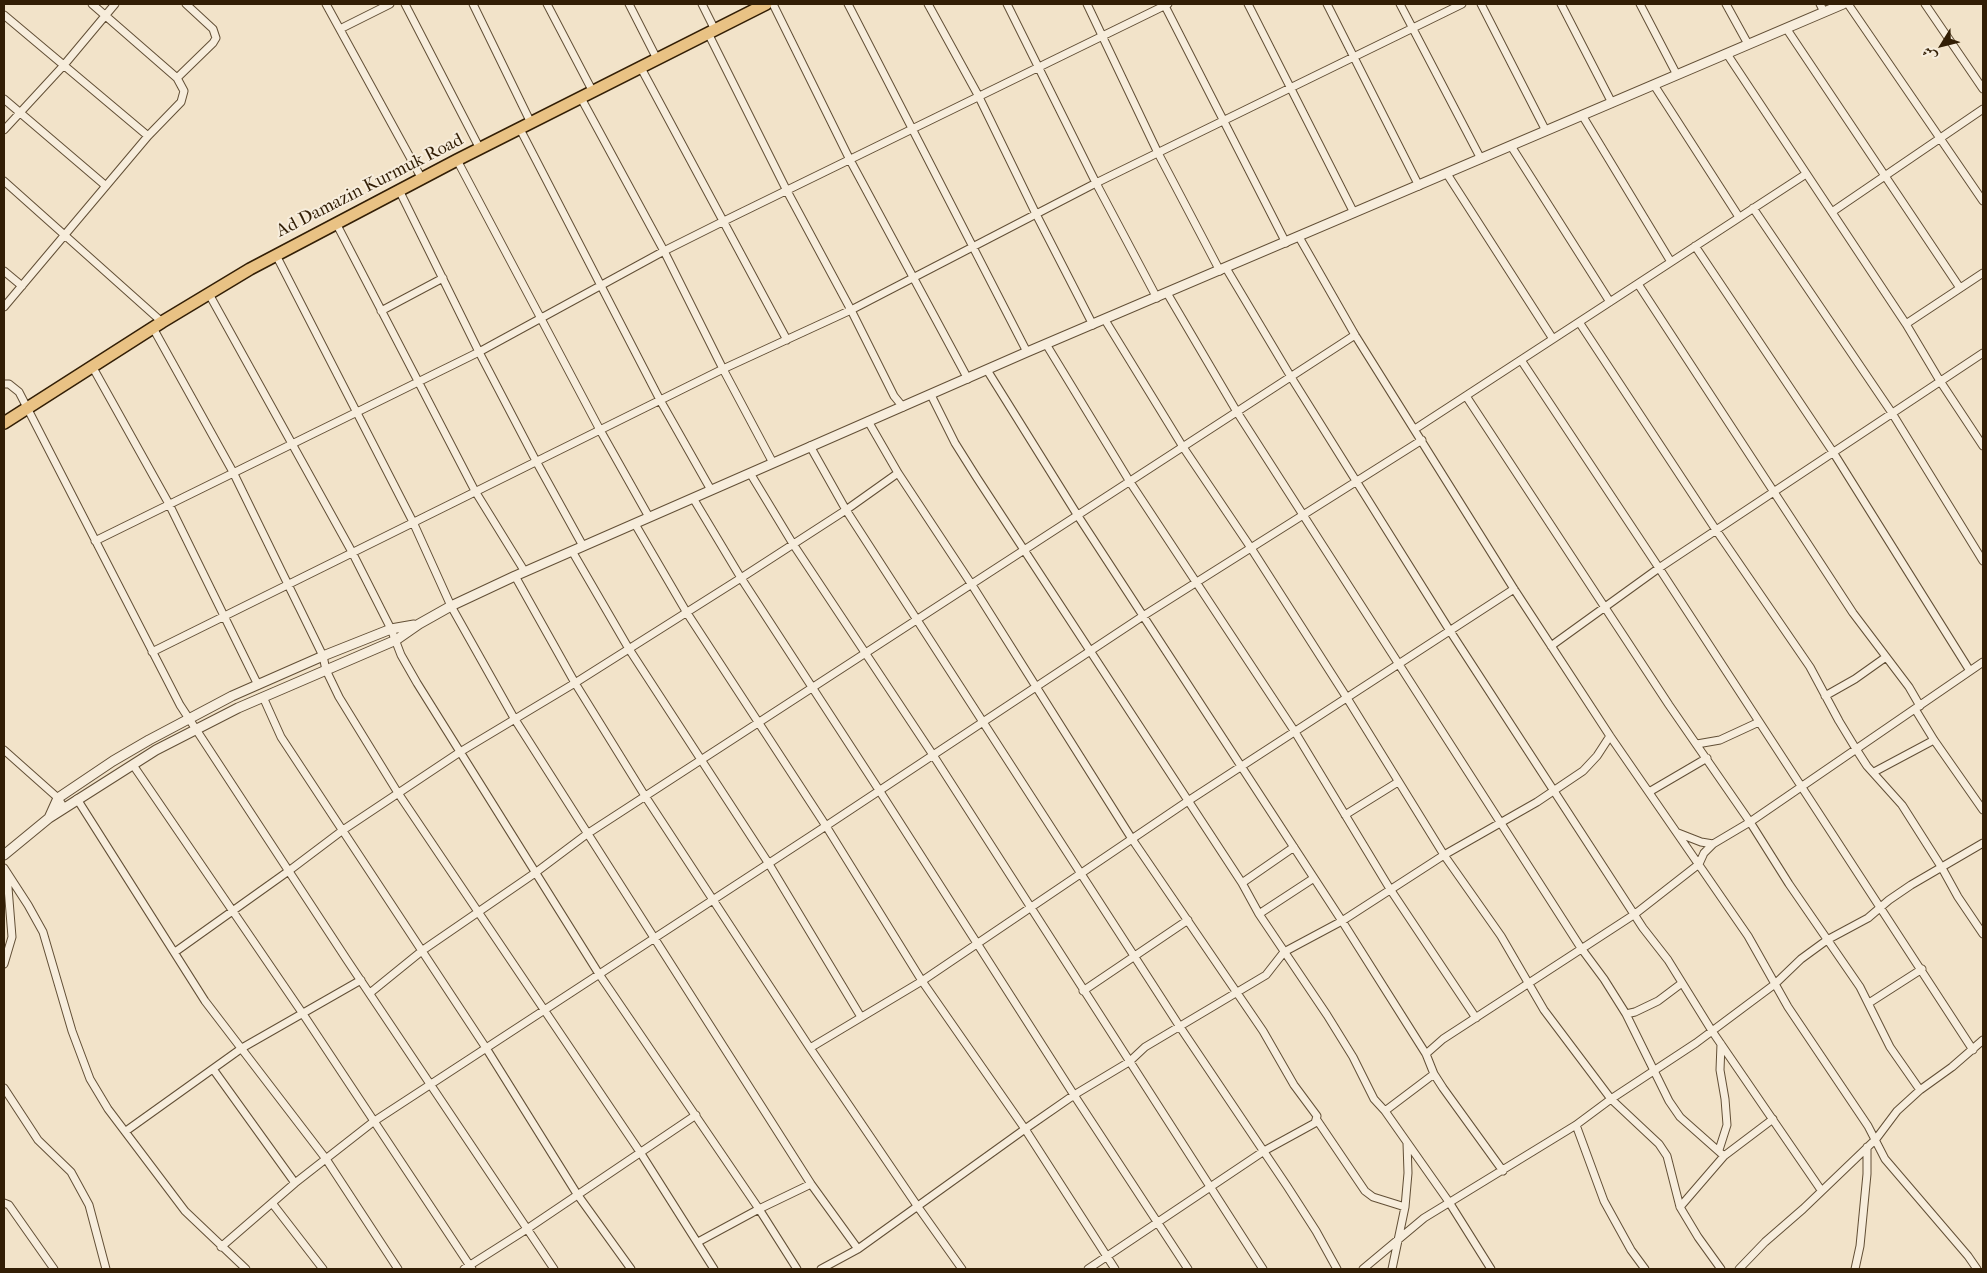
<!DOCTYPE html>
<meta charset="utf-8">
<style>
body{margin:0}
#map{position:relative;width:1987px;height:1273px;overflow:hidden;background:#f2e3c9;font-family:"IM FELL French Canon",Amiri,serif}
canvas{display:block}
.frame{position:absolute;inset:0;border:5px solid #321e05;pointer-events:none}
.north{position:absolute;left:1917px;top:20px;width:50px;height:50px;-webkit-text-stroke:4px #f7eddc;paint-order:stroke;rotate:234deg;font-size:14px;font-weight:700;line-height:20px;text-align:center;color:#321e05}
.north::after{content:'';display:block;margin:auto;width:18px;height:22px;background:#321e05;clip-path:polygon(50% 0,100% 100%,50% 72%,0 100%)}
</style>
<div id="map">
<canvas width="1987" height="1273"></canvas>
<div class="frame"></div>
<div class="north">ش</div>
</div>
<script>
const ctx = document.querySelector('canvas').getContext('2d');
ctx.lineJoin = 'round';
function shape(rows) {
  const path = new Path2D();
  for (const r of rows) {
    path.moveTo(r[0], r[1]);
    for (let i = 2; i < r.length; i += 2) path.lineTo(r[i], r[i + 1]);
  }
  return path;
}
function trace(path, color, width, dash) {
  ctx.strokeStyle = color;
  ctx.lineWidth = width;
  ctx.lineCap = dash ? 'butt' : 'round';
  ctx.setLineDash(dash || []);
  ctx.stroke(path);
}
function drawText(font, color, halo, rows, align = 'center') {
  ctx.font = font + ' "IM FELL French Canon",serif';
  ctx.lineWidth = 4;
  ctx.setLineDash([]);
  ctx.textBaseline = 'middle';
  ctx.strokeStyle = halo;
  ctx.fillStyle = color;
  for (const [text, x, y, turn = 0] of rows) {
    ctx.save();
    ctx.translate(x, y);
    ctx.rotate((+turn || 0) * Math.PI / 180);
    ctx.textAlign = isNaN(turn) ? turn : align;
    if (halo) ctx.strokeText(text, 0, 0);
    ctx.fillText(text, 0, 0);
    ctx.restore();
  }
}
const minor = shape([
 [92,4,177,78,184,91,181,102,148,136],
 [326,4,422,179],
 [405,4,480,149],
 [473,4,531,123],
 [547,4,593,92],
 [629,4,657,59],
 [702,4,715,30],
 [773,4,850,160,968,379],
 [848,4,1027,352],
 [928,4,978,95,1036,214,1093,325],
 [1007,4,1096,183,1157,298],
 [1087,4,1158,153,1220,271],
 [1164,4,1286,243],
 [1248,4,1354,213],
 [1327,4,1419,186],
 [1400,4,1481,159],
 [1481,4,1546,131],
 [1561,4,1612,103],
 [1640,4,1677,75],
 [1726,4,1748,44],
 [1820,4,1824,12],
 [1848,4,1983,201],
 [1925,4,1983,89],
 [4,15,148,136,4,307],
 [1786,28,1960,288],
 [340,29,390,4],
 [708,33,787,191,851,310,894,396,903,407],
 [1727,54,1906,324,1940,381,1983,446],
 [641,68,787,340],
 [177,78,213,43,216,38,213,29,186,4],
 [1654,85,1739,217],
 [581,98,664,251,723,369,851,310,1096,183,1462,4],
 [4,99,106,186],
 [1582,115,1671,262],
 [520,129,660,400,711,490],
 [4,130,64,65,115,4],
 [1511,146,1610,302],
 [457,160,600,430,649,517],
 [1447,174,1553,339],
 [4,181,162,322],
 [399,190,479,352,536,461,583,546],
 [1753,208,1892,413,1983,561],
 [1832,212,1983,109],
 [336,223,475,491,525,572],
 [1299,237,1355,335,1514,589,1610,736,1748,936,1788,1007,1868,1126,1885,1159,1968,1256,1977,1269],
 [1695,246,1833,452,1970,671],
 [276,255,413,522,451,606,514,718,811,1184,858,1249],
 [1226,268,1291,377,1450,631,1643,928,1668,960,1712,1031,1821,1190],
 [4,271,22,286],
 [1638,284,1853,613,1909,687,1920,706],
 [1167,293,1237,412,1581,948,1604,979,1626,1014,1669,1101,1680,1117,1724,1156],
 [209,294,352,552,391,629,401,655,417,683,599,974,759,1209,797,1269],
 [381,311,443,278],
 [1105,320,1183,447,1251,548,1347,698,1444,855,1501,936,1544,1010,1611,1099,1659,1144,1667,1156,1680,1207,1698,1237,1721,1269],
 [1579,322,1716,530,1810,667,1839,721,1856,749,1867,766,1902,805,1942,868,1958,897,1983,934],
 [1906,324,1983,273],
 [153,328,233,472,323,656,326,670,339,697,398,793,640,1152,714,1269],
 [1046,344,1130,482,1295,732,1390,889,1476,1018],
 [1521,360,1659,568,1973,1050],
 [92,366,169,504,258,685],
 [987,370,1078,516,1342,921,1426,1054,1434,1074,1443,1088,1503,1171],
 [4,384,9,384,19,392,180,705,347,960,554,1269],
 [931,395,955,443,977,478,1242,883,1259,914,1327,1015,1353,1057,1374,1099,1385,1111,1449,1202,1491,1269],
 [1466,396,1669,705,1750,822,1789,884,1860,987,1890,1047,1920,1090],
 [868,421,898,473,972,585,1132,839,1263,1031,1294,1085,1317,1116,1315,1123,1264,1151,1088,1269],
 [1415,429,1806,174],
 [810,446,846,510,1180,1027,1287,1186,1316,1231,1337,1269],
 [750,473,793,544,933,755,1263,1269],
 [693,498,741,578,879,790,1074,1095,1188,1269],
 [635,524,687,613,826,826,922,981,1025,1129,1115,1269],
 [95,541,479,352,664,251,724,221,1168,4],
 [572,551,629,649,769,864,861,1017],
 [515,576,575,683,645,796,810,1048,918,1207,962,1269],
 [1551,646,1659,568,1983,353],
 [152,652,723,369,773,463],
 [1825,696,1855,679,1886,657],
 [263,697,281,737,486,1048,577,1194,631,1269],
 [1915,709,1934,740,1983,810],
 [1697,744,1720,740,1759,722],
 [4,750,58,798,64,808],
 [133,765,303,1014,472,1269],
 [1874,772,1934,740],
 [1649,792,1707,758],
 [77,799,205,1001,326,1159,398,1269],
 [1345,815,1398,782],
 [1678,833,1701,842,1713,844],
 [4,868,28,905,43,932,72,1031,90,1079,108,1109,185,1211,246,1269],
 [1242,883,1294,847],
 [1259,914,1314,878],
 [175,952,290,870,343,830,460,752,575,683,741,578,846,510,898,473],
 [4,964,12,937,7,875],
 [1083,991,1188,920],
 [370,993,423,950,535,873,587,834,1355,335],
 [1869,1003,1922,969],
 [1626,1014,1635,1012,1658,1001,1682,983],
 [810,1048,922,981,1188,801,1514,589],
 [1426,1054,1443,1039,1635,914,1699,864,1704,853,1713,844,1750,822,1983,662],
 [213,1069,295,1183],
 [4,1088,38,1140,71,1172,89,1205,106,1269],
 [1385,1111,1434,1074],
 [1317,1120,1365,1191,1373,1197,1405,1207],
 [1576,1125,1604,1201,1631,1250,1645,1269],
 [126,1131,242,1048,361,980],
 [1719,1150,1727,1125,1725,1099,1720,1070,1721,1044],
 [4,1203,9,1205,54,1269],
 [272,1203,323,1269],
 [1680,1207,1724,1156,1773,1119],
 [698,1242,759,1209,811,1184],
 [221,1247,295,1183,373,1122,826,826,1143,616,1422,440],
 [464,1269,527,1229,696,1115],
 [821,1269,858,1249,1025,1129,1074,1095,1129,1062,1145,1047,1266,975,1284,952,1342,921,1444,855,1537,802,1583,771,1597,756,1610,736],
 [1363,1269,1424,1218,1576,1125,1611,1099,1696,1043,1775,984,1801,959,1827,940,1868,918,1889,900,1911,885,1983,843],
 [1392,1269,1405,1207,1408,1173,1407,1143],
 [1739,1269,1765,1242,1803,1209,1876,1139,1897,1111,1920,1090,1952,1067,1983,1040],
 [1855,1269,1860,1246,1867,1174,1867,1147]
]);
const tertiary = shape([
 [49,818,58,798,113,761,149,740,232,696,323,656,391,629,414,625],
 [4,855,49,818,156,750,238,708,396,640,419,624,451,606,515,576,1027,352,1843,4]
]);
const trunk = shape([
 [4,423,162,322,250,269,457,160,766,4]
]);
trace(minor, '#624f36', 9);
trace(tertiary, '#624f36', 11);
trace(trunk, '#321e05', 14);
trace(minor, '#f7eddc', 7);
trace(tertiary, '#f7eddc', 9);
trace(trunk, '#e9c284', 11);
drawText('18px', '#321e05', '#f7eddc', [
 ["Ad Damazin Kurmuk Road",370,186,-27]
]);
</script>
